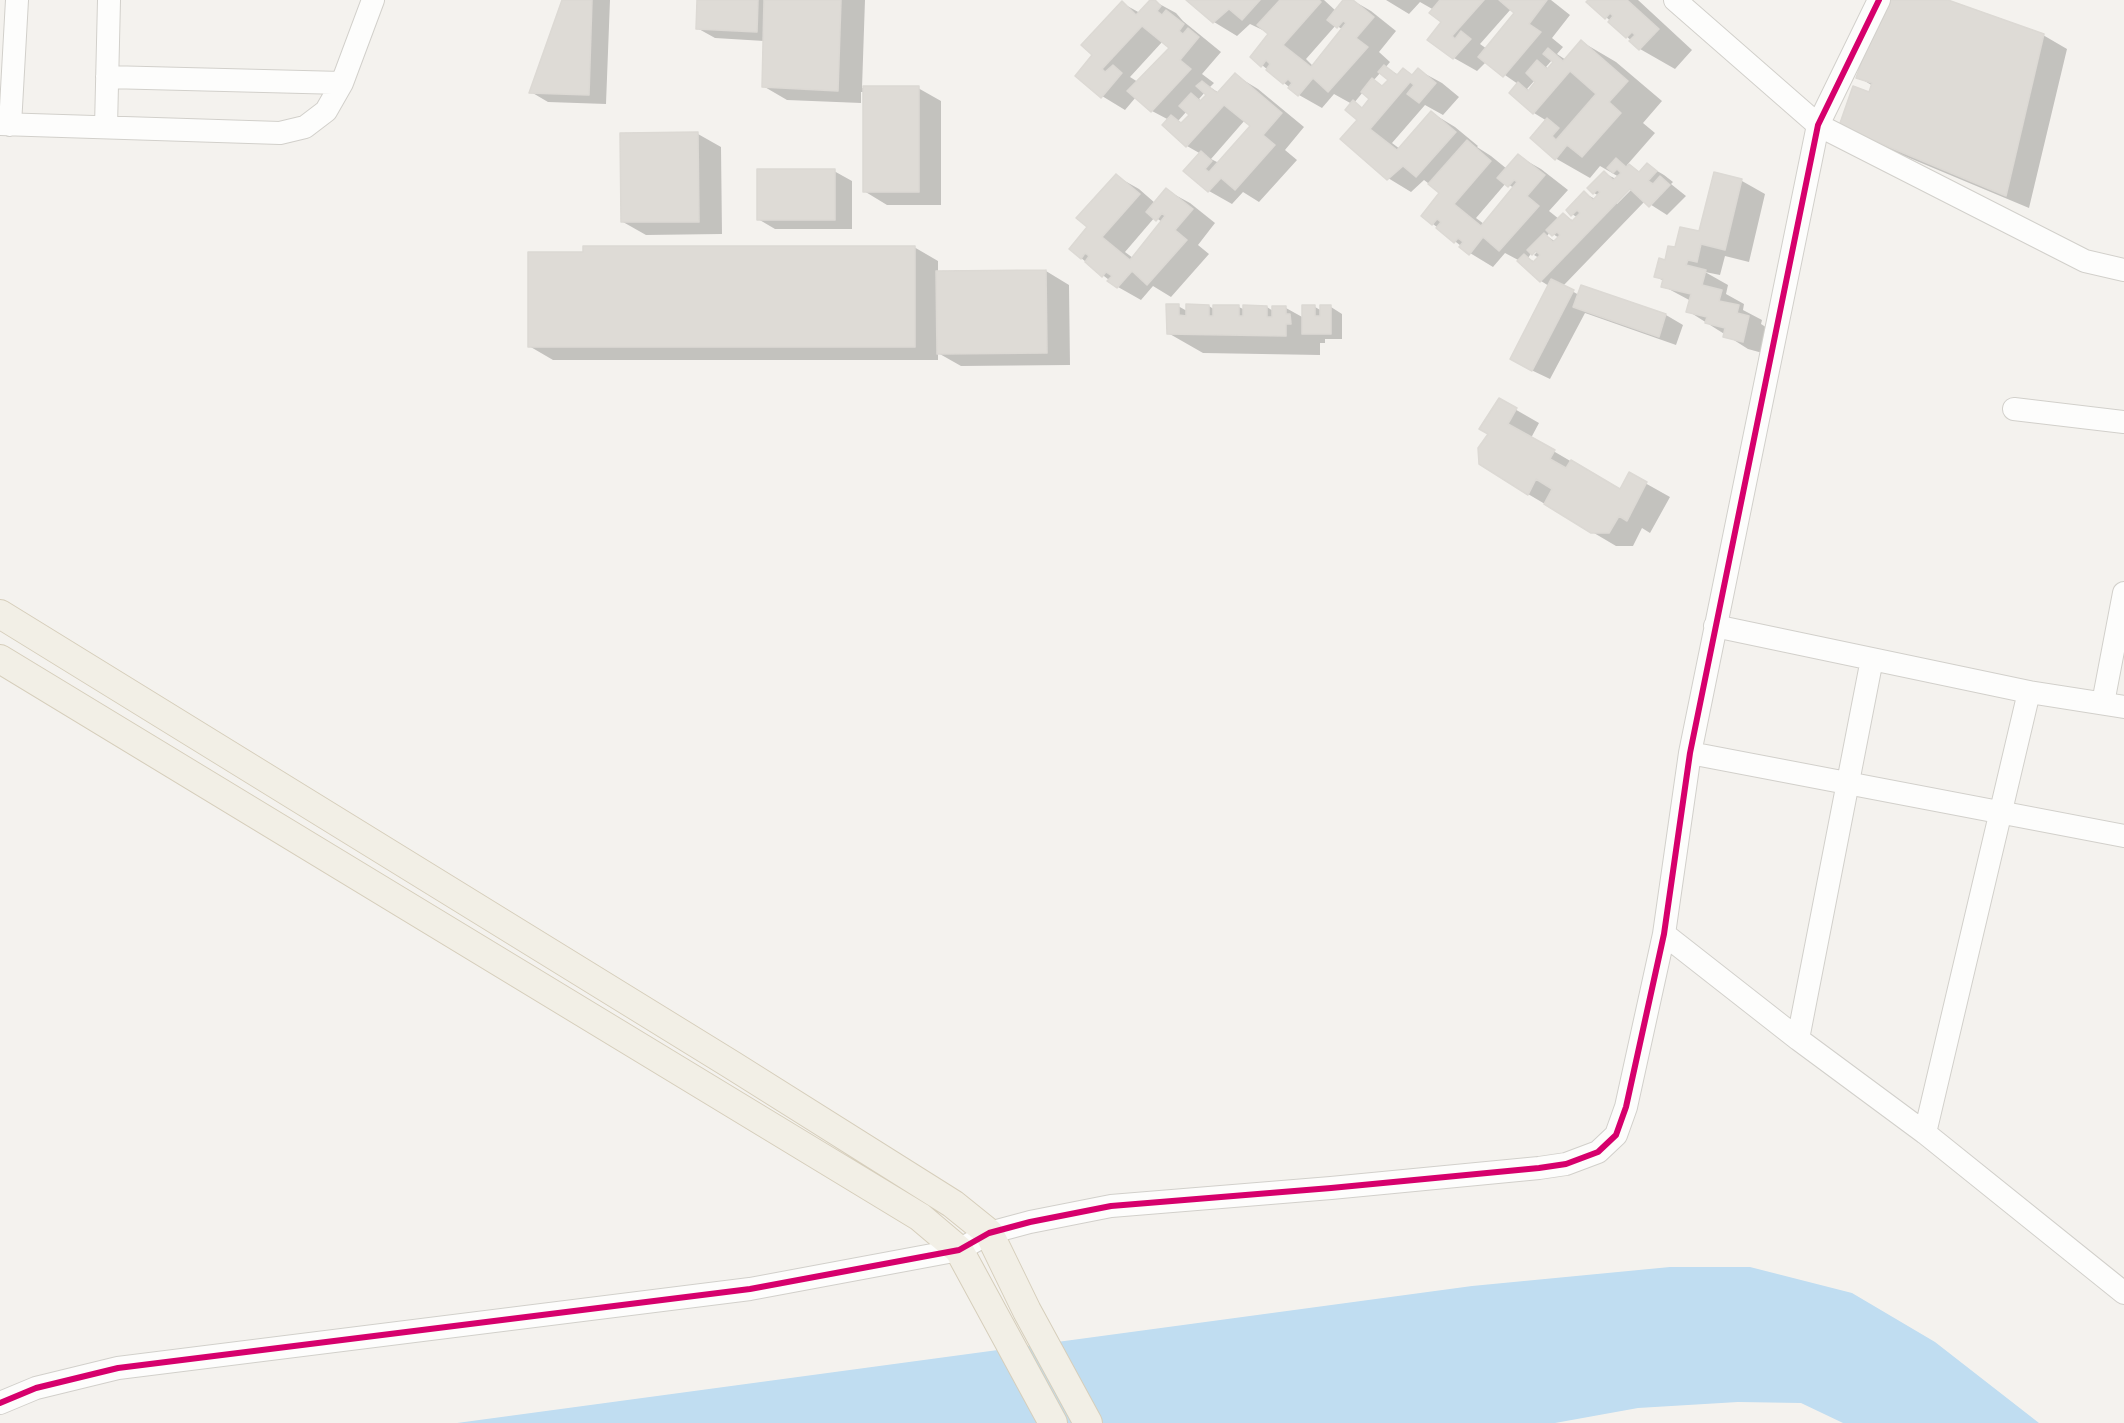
<!DOCTYPE html>
<style>
body{margin:0}
canvas{display:block;background:#f4f2ee}
</style>
<canvas width="2124" height="1423"></canvas>
<script>
const ctx = document.querySelector('canvas').getContext('2d');
ctx.lineJoin = 'round';
function fill(path, color) {
  ctx.fillStyle = color;
  ctx.fill(path, 'evenodd');
}
function shape(rows) {
  const path = new Path2D();
  for (const r of rows) {
    path.moveTo(r[0], r[1]);
    for (let i = 2; i < r.length; i += 2) path.lineTo(r[i], r[i + 1]);
  }
  return path;
}
function trace(path, color, width, dash) {
  ctx.strokeStyle = color;
  ctx.lineWidth = width;
  ctx.lineCap = dash ? 'butt' : 'round';
  ctx.setLineDash(dash || []);
  ctx.stroke(path);
}
fill(shape([
 [1670,1267,1750,1267,1852,1293,1935,1342,2039,1423,1843,1423,1801,1403,1738,1402,1638,1408,1555,1423,457,1423,1472,1286]
]), '#c0ddf1');
fill(shape([
 [563,0,610,0,606,104,548,102,531,92],
 [699,0,865,0,862,88,918,88,941,101,941,205,887,205,864,191,864,92,861,92,861,103,787,100,763,86,764,41,715,38,697,28],
 [1152,0,1176,13,1183,21,1221,52,1202,74,1214,83,1210,87,1219,93,1235,75,1258,89,1304,127,1285,150,1297,160,1259,202,1243,192,1232,204,1209,191,1185,171,1201,154,1187,146,1169,120,1152,111,1136,97,1125,110,1102,96,1094,55,1122,3,1140,13],
 [1163,41,1171,48,1138,82,1130,77],
 [1205,92,1208,95,1202,101,1199,99],
 [1187,111,1191,115,1183,123,1178,121],
 [1245,120,1252,126,1219,163,1211,159],
 [1188,0,1324,0,1336,11,1345,0,1352,0,1371,11,1396,31,1379,52,1390,62,1385,68,1399,75,1413,76,1418,70,1442,83,1459,97,1443,115,1425,105,1392,143,1400,149,1432,113,1455,127,1478,146,1477,147,1491,156,1507,169,1518,156,1541,169,1568,190,1549,211,1559,219,1563,215,1574,221,1578,218,1572,214,1584,193,1595,199,1599,196,1594,193,1604,173,1616,179,1619,177,1600,166,1590,178,1555,158,1547,121,1534,113,1511,93,1518,84,1486,62,1477,71,1454,58,1443,22,1434,10,1420,2,1409,14,1386,0,1551,0,1570,15,1552,38,1563,47,1557,54,1566,60,1582,42,1616,62,1662,101,1643,123,1655,133,1627,165,1640,172,1647,165,1664,175,1673,182,1671,184,1686,196,1667,215,1645,201,1563,286,1579,295,1582,287,1666,315,1683,325,1676,345,1585,313,1550,379,1529,369,1549,286,1541,281,1520,261,1505,253,1493,267,1470,253,1433,224,1441,193,1424,180,1411,192,1388,178,1352,104,1334,94,1322,108,1299,95,1252,57,1271,34,1250,24,1237,36,1214,22],
 [1511,9,1517,13,1487,49,1480,44],
 [1336,25,1343,30,1313,66,1306,59],
 [1552,60,1555,62,1549,69,1546,67],
 [1381,72,1390,80,1384,87,1373,81],
 [1535,80,1537,82,1530,91,1527,89],
 [1363,92,1371,99,1363,108,1354,103],
 [1506,183,1514,188,1484,224,1476,218],
 [1634,183,1636,185,1617,204,1615,202],
 [1550,232,1559,238,1556,242,1547,236],
 [1532,252,1537,252,1534,255,1539,258,1535,262,1528,258],
 [1588,0,1638,0,1692,50,1675,69,1640,49],
 [1944,0,2043,35,2067,49,2029,208,1864,139,1873,86,1858,77],
 [698,134,721,147,722,234,646,235,623,222],
 [834,171,852,181,852,229,775,229,758,219],
 [1715,174,1742,181,1765,194,1749,262,1725,256,1720,275,1705,272,1728,285,1726,294,1744,304,1743,310,1762,320,1761,324,1772,331,1766,354,1748,349,1688,311,1691,301,1663,286,1664,281,1656,277,1676,249,1700,233],
 [1116,176,1139,189,1155,203,1166,190,1190,203,1215,223,1198,245,1209,254,1171,297,1153,286,1141,300,1118,287,1081,258,1090,227],
 [1155,217,1162,222,1133,258,1125,252],
 [914,247,938,261,938,272,1046,271,1069,285,1070,365,961,366,938,353,938,360,553,360,529,346],
 [1178,306,1187,311,1209,306,1215,310,1215,306,1239,307,1245,310,1267,307,1273,311,1286,308,1304,318,1315,307,1322,311,1331,307,1342,314,1342,339,1325,339,1325,343,1320,343,1320,355,1203,353,1168,333],
 [1499,400,1539,423,1531,438,1620,490,1629,474,1670,497,1650,533,1642,528,1633,546,1616,546,1528,494,1490,434]
]), '#0003');
const building = shape([
 [562,0,592,0,589,95,529,93,562,0],
 [697,0,758,0,757,32,696,29,697,0],
 [764,0,841,0,838,91,762,87,764,0],
 [1150,0,1155,0,1161,6,1157,11,1162,15,1166,10,1184,24,1179,31,1183,34,1188,28,1199,37,1180,60,1191,69,1151,112,1127,91,1169,48,1142,26,1102,69,1105,72,1113,65,1122,73,1101,98,1075,76,1092,55,1081,45,1122,1,1136,15,1150,0],
 [1186,0,1260,0,1242,20,1229,9,1213,23,1186,0],
 [1280,0,1319,0,1321,2,1283,45,1311,67,1346,23,1343,21,1337,28,1327,20,1343,0,1353,0,1374,17,1356,38,1368,47,1328,92,1313,78,1298,96,1288,88,1292,83,1288,79,1283,84,1266,70,1270,64,1266,60,1261,67,1250,57,1268,34,1257,25,1280,0],
 [1440,0,1484,0,1452,36,1455,39,1461,31,1471,39,1453,59,1427,40,1441,22,1429,13,1440,0],
 [1499,0,1547,0,1529,24,1541,32,1503,77,1478,57,1514,13,1499,0],
 [1588,0,1627,0,1659,29,1639,50,1629,41,1635,35,1632,32,1626,38,1608,22,1613,16,1610,13,1605,19,1586,2,1588,0],
 [1883,0,1948,0,2044,34,2006,196,1839,126,1853,86,1869,92,1872,83,1856,78,1883,0],
 [1581,40,1628,81,1609,102,1621,113,1582,157,1567,145,1555,160,1530,138,1547,118,1559,128,1552,136,1556,140,1596,94,1570,71,1533,114,1509,93,1518,82,1528,91,1535,82,1526,73,1537,60,1547,69,1553,62,1543,54,1548,48,1563,61,1581,40],
 [1384,65,1397,75,1403,68,1412,75,1418,68,1436,83,1419,103,1407,94,1414,85,1410,82,1370,129,1397,150,1431,111,1456,132,1416,177,1403,166,1387,180,1340,139,1357,120,1345,110,1353,100,1362,108,1369,99,1361,92,1372,78,1382,86,1388,80,1378,72,1384,65],
 [1235,73,1282,113,1263,135,1275,145,1235,190,1221,178,1208,192,1183,171,1201,151,1212,161,1205,169,1209,172,1250,126,1224,105,1186,147,1162,125,1171,115,1181,123,1189,115,1179,106,1191,93,1200,101,1206,95,1196,86,1202,81,1217,93,1235,73],
 [863,86,919,86,919,192,863,192,863,86],
 [698,132,699,222,621,222,620,133,698,132],
 [1467,140,1491,161,1454,204,1481,226,1517,182,1514,180,1508,187,1497,178,1518,154,1545,175,1527,196,1539,206,1499,251,1483,237,1469,255,1459,247,1463,242,1458,238,1454,243,1436,228,1441,222,1437,219,1432,225,1421,216,1439,193,1428,184,1467,140],
 [1616,158,1626,167,1629,164,1639,172,1647,163,1657,171,1648,181,1653,184,1660,176,1670,185,1649,207,1630,189,1540,282,1517,261,1524,254,1533,262,1540,255,1536,251,1532,255,1527,250,1544,233,1553,242,1560,235,1557,232,1552,236,1546,230,1563,213,1572,221,1580,213,1577,210,1571,216,1566,210,1584,191,1593,200,1600,192,1597,190,1593,194,1587,188,1604,171,1613,180,1621,173,1617,169,1613,173,1607,168,1616,158],
 [757,169,835,169,835,220,757,220,757,169],
 [1714,172,1742,179,1725,250,1701,244,1697,262,1688,260,1686,265,1706,270,1702,285,1722,290,1719,301,1739,305,1737,313,1749,316,1743,342,1723,337,1725,328,1705,323,1707,317,1686,312,1691,294,1661,287,1663,279,1654,277,1659,258,1665,260,1668,246,1675,247,1680,227,1699,231,1714,172],
 [1116,174,1140,194,1102,237,1130,260,1165,216,1162,213,1156,221,1146,212,1166,188,1193,209,1175,230,1187,240,1147,285,1132,271,1117,288,1107,281,1112,276,1106,272,1102,277,1085,262,1089,256,1085,253,1081,259,1069,249,1087,227,1076,218,1116,174],
 [583,246,915,246,915,347,528,347,528,252,583,252,583,246],
 [1046,270,1047,353,937,354,936,271,1046,270],
 [1551,279,1574,290,1532,371,1510,359,1551,279],
 [1581,285,1666,314,1659,337,1573,307,1581,285],
 [1166,304,1179,304,1179,315,1186,316,1186,304,1209,305,1209,316,1213,316,1213,305,1239,305,1239,316,1243,316,1243,305,1267,306,1267,317,1272,317,1272,306,1286,306,1286,314,1290,314,1291,324,1286,324,1286,336,1167,334,1166,304],
 [1302,305,1315,305,1315,316,1320,316,1320,305,1331,305,1331,334,1302,334,1302,305],
 [1499,398,1517,408,1508,424,1555,450,1550,459,1566,468,1571,460,1620,489,1629,472,1647,482,1627,521,1619,516,1609,533,1591,533,1544,504,1552,489,1536,479,1528,495,1479,464,1478,448,1488,434,1479,429,1499,398]
]);
fill(building, '#dedbd6');
trace(building, '#dcd9d4', 1.5);
const minor = shape([
 [1675,0,1818,125,2085,261,2124,270],
 [107,77,342,83],
 [0,124,280,133,305,127,326,111,342,83,373,0],
 [10,125,17,0],
 [106,127,109,0],
 [2014,409,2124,422],
 [1715,626,2029,692,2124,707],
 [2103,703,2124,593],
 [1690,753,2124,836],
 [1664,934,1798,1039,1925,1133,2124,1293],
 [1798,1039,1872,659],
 [1925,1133,2029,692],
 [0,1403,36,1388,118,1368,750,1289,959,1250,989,1233,1030,1222,1111,1206,1331,1188,1539,1168,1566,1164,1598,1152,1616,1135,1626,1107,1664,934,1690,753,1818,125,1879,0]
]);
const major = shape([
 [0,614,732,1065,953,1204,989,1233,1027,1311,1088,1423],
 [0,659,920,1217,959,1250,1053,1423]
]);
trace(minor, '#d2d0cb', 24);
trace(major, '#d6cebb', 30);
trace(minor, '#fdfdfc', 22);
trace(major, '#f2efe6', 28);
trace(shape([
 [0,1403,36,1388,118,1368,750,1289,959,1250,989,1233,1030,1222,1111,1206,1331,1188,1539,1168,1566,1164,1598,1152,1616,1135,1626,1107,1664,934,1690,753,1818,125,1879,0]
]), '#d6006c', 6);
</script>
